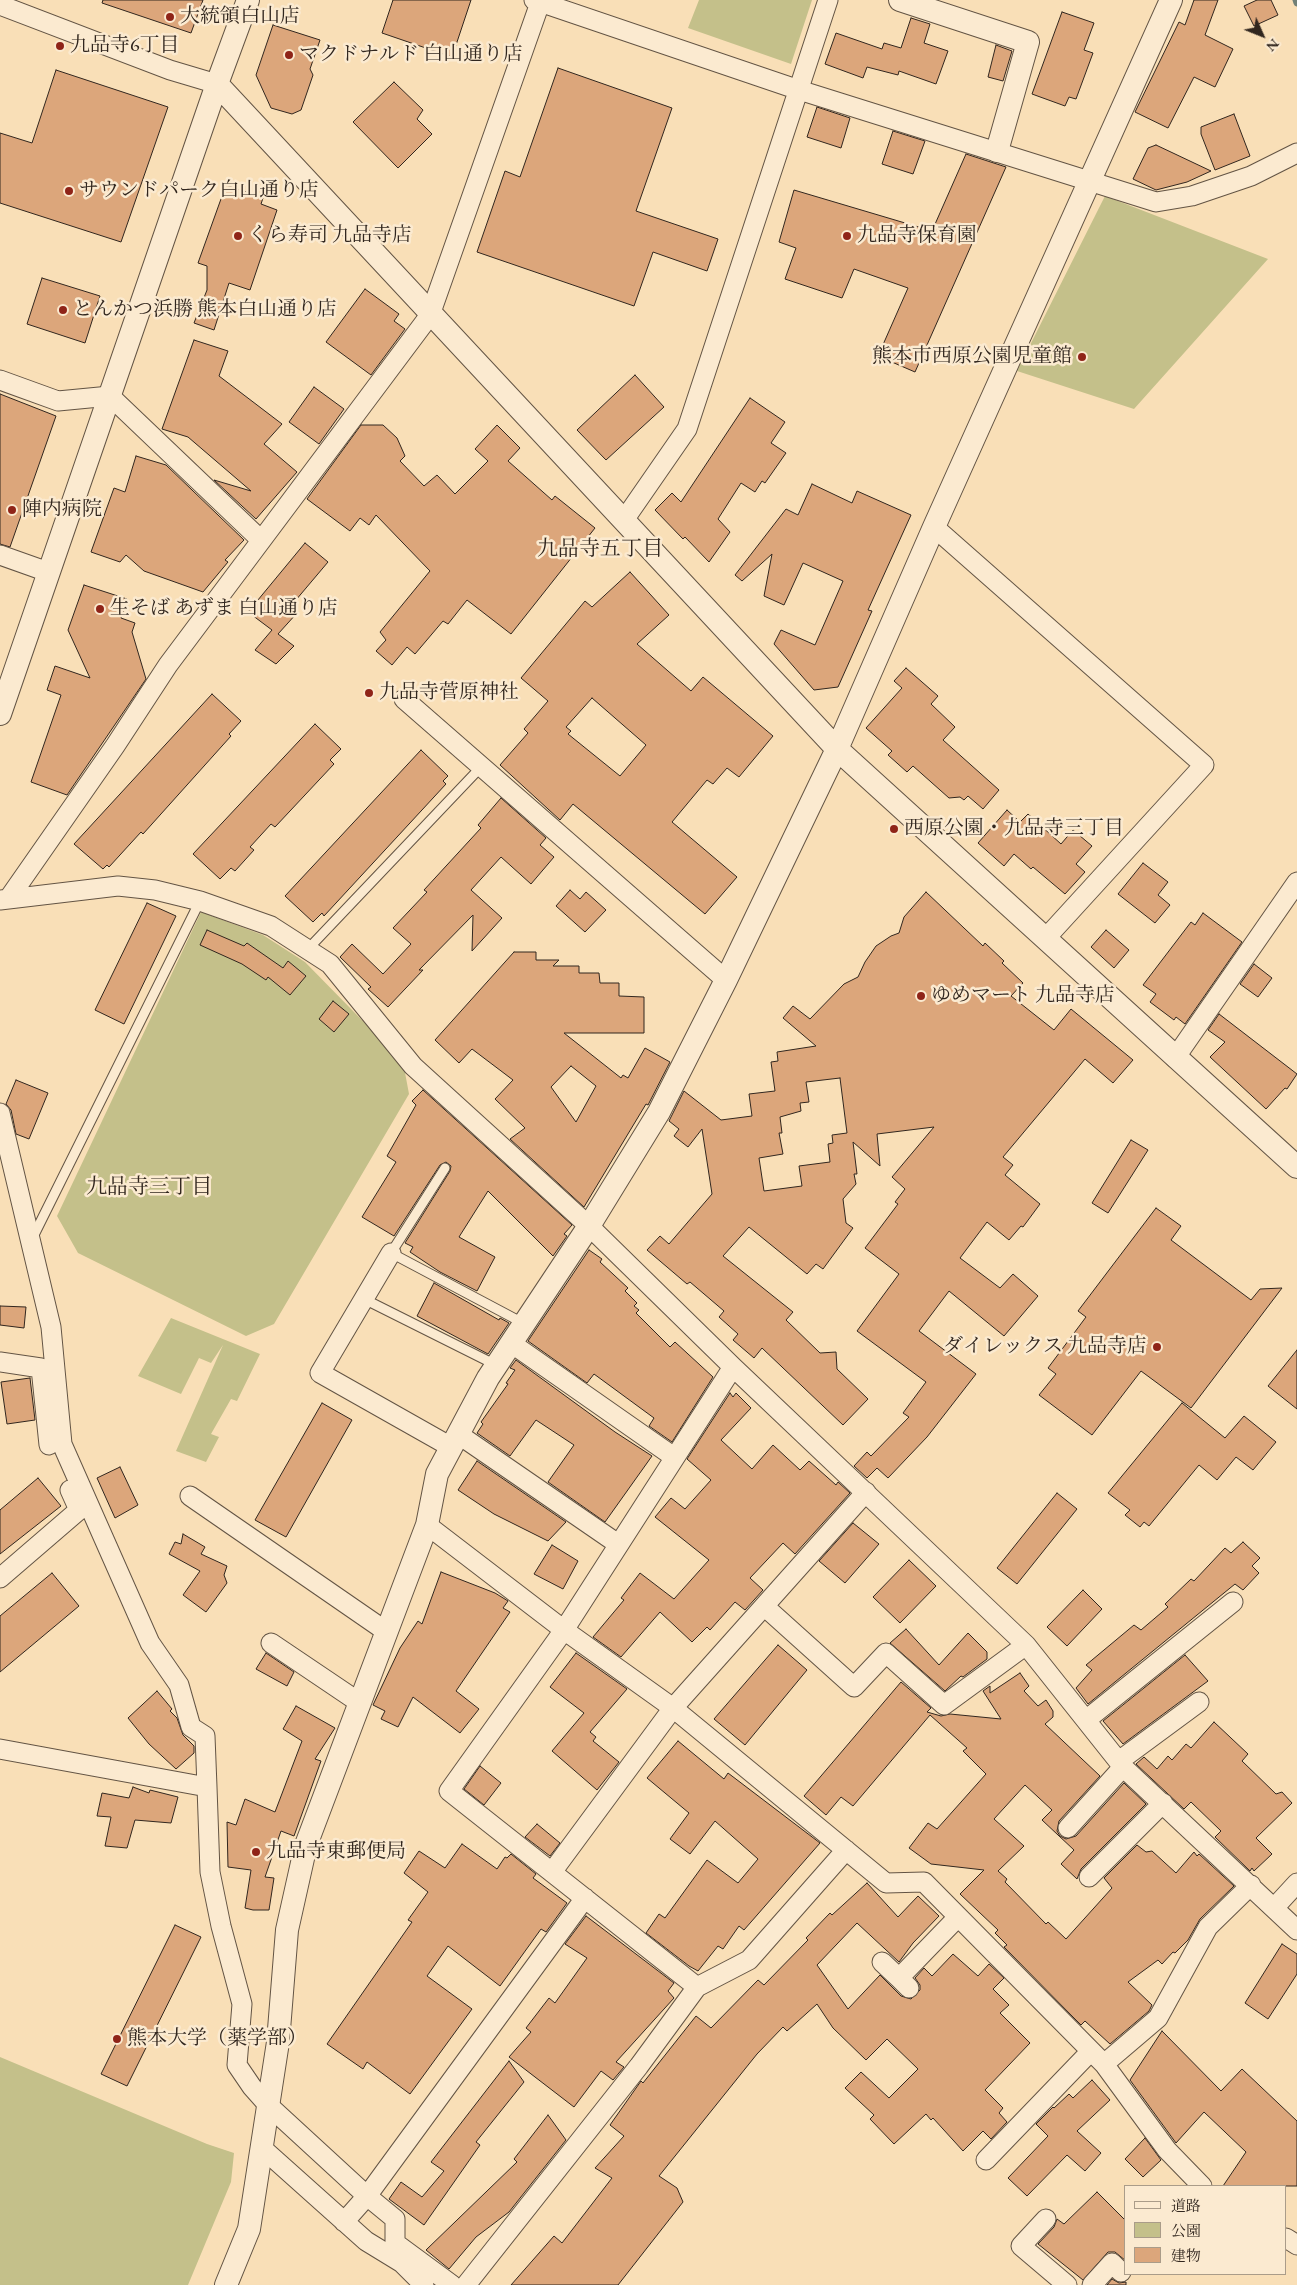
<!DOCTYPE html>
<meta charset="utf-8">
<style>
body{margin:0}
#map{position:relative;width:1297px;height:2285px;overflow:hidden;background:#f9dfb7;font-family:"EB Garamond","Noto Serif JP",serif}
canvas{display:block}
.legend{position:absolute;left:1124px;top:2185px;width:162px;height:90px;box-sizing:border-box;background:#fbead0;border:1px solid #aa9c89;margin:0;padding:6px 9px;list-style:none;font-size:15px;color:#31261e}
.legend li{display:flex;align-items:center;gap:10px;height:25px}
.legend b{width:25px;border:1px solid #aa9c89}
.north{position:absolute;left:1237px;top:10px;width:50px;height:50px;-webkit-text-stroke:4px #fbead0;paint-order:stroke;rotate:134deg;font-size:14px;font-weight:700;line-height:20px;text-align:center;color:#31261e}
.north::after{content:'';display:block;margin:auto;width:18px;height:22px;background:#31261e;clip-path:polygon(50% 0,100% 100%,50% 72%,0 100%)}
</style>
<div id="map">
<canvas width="1297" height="2285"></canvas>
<ul class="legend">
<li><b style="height:6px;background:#fbead0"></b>道路</li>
<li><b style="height:14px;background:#c4c08a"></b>公園</li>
<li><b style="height:14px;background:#dca67b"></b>建物</li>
</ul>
<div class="north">N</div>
</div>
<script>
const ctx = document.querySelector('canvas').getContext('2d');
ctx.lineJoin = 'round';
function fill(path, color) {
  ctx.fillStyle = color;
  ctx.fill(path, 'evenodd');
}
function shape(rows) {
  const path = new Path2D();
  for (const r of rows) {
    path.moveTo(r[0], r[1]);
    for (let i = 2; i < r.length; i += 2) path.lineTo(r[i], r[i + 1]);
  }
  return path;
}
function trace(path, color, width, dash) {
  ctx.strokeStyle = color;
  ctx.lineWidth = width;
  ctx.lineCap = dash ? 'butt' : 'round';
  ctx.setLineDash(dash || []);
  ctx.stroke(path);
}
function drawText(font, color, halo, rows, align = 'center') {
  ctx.font = font + ' "EB Garamond","Noto Serif JP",serif';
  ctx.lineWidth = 5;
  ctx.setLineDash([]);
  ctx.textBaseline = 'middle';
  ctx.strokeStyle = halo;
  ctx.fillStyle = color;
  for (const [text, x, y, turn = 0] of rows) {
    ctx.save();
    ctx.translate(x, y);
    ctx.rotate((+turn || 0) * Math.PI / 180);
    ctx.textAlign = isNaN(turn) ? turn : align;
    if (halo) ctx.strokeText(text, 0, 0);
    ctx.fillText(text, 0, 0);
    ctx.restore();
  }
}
fill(shape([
 [699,0,812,0,791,64,688,28],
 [1105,196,1268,259,1134,409,1017,371],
 [201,912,263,935,305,962,403,1062,409,1094,274,1324,246,1336,78,1253,57,1216],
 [171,1318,260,1354,237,1401,231,1399,211,1434,219,1437,206,1462,176,1451,223,1345,211,1363,199,1358,181,1394,138,1376],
 [0,2057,207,2144,234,2153,231,2182,188,2285,0,2285]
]), '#c4c08a');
trace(shape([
 [1296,0,1297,3]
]), '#728077', 7);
const building = shape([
 [103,0,203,0,191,33,102,3,103,0],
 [393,0,471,0,452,57,382,33,393,0],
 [1194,0,1218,0,1205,35,1233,49,1215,87,1194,77,1168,128,1135,112,1179,22,1185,25,1194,0],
 [1257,0,1271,0,1278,15,1254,26,1244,6,1257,0],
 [1062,12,1094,23,1084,50,1093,53,1076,99,1069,97,1065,106,1032,94,1062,12],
 [911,18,930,24,924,43,948,51,936,84,899,71,898,75,867,67,863,78,825,64,836,33,882,49,884,43,901,48,911,18],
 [273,25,320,40,310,69,313,75,301,110,292,114,271,108,256,75,273,25],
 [996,45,1012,51,1003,81,988,77,996,45],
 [558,68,672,108,636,211,718,239,707,271,653,252,634,306,477,252,505,171,520,177,558,68],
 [56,70,168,107,121,242,0,203,0,133,32,143,56,70],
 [394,82,423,110,417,119,432,134,398,168,353,122,394,82],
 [817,107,850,118,841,148,807,137,817,107],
 [1234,114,1250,156,1215,170,1201,134,1201,127,1234,114],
 [893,131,925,141,913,174,882,164,893,131],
 [1156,145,1211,171,1187,182,1156,190,1133,179,1148,148,1156,145],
 [966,154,1006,167,915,372,878,356,908,288,854,269,842,298,785,279,796,248,779,242,794,190,932,231,966,154],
 [226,185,263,198,261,204,277,210,250,290,229,283,214,330,194,323,207,290,207,266,198,263,226,185],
 [42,278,100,296,85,343,27,324,42,278],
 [365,289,399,314,394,321,405,329,371,375,326,342,365,289],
 [194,340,228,351,219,376,282,424,264,444,297,472,256,519,214,480,251,491,188,437,162,429,194,340],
 [635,375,664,407,606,460,577,430,635,375],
 [314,387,344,409,319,444,289,422,314,387],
 [0,394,56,416,10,547,0,544,0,394],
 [750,398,785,422,771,443,786,453,765,483,762,481,755,492,741,483,718,519,730,532,709,562,685,537,683,539,655,510,672,493,681,502,750,398],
 [361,425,383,425,397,438,405,456,400,461,424,486,437,475,455,494,488,461,475,449,497,425,520,448,508,461,552,500,555,496,595,528,511,634,467,600,448,624,443,621,415,654,407,647,392,665,376,651,386,640,380,632,430,571,376,515,369,525,360,518,350,531,307,499,361,425],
 [136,456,166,465,244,540,225,560,228,562,203,592,144,571,126,555,120,562,91,552,114,488,125,492,136,456],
 [812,484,852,503,857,491,911,515,868,610,872,611,838,687,814,690,774,644,781,630,815,645,843,581,803,563,784,605,764,596,772,554,742,581,735,575,786,509,798,515,812,484],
 [305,543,328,562,290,607,297,613,278,634,294,646,276,664,255,650,272,630,248,612,305,543],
 [630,572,669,615,637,644,691,691,703,677,773,736,739,777,727,768,713,784,707,780,672,822,737,877,705,914,573,804,560,820,500,765,528,733,524,729,548,701,521,678,585,601,592,607,630,572],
 [592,698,646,745,620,776,568,734,571,731,566,727,592,698],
 [84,585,127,599,121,618,135,623,132,632,146,679,67,795,31,782,61,695,47,690,55,666,90,678,68,630,84,585],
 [906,668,938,696,931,704,955,727,943,740,999,790,983,809,968,796,964,800,960,797,949,798,913,766,907,772,888,755,892,751,866,728,902,688,894,681,906,668],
 [212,694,241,721,229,734,231,736,143,834,141,832,109,867,107,865,103,869,74,844,212,694],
 [315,724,341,749,330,760,334,764,275,827,271,824,250,847,254,850,235,871,231,868,220,879,193,854,315,724],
 [421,750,448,776,443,781,446,784,324,916,322,913,313,922,285,896,421,750],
 [501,798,546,838,540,845,554,857,531,884,501,857,471,890,502,918,472,951,473,915,419,970,423,970,388,1007,368,989,371,987,340,957,352,944,383,974,411,944,393,928,427,892,424,890,481,828,478,825,501,798],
 [1007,810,1020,822,1028,814,1061,844,1073,830,1092,846,1076,864,1085,872,1065,894,1033,867,1031,869,1014,854,1004,866,978,843,1007,810],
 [1143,863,1168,882,1158,895,1170,905,1155,923,1118,894,1143,863],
 [570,890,580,899,586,892,606,910,585,932,556,906,570,890],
 [926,892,983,946,985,943,1004,961,1002,963,1023,983,1011,996,1054,1030,1071,1009,1133,1060,1113,1083,1085,1059,1003,1157,1013,1165,1005,1175,1040,1204,1023,1227,1021,1226,1009,1240,987,1222,960,1258,1000,1288,1013,1274,1038,1296,1004,1336,949,1291,919,1331,976,1374,927,1437,888,1478,877,1468,867,1478,854,1466,867,1452,871,1456,909,1417,903,1413,926,1382,857,1331,899,1274,865,1248,898,1204,895,1202,905,1189,892,1177,934,1127,877,1134,880,1166,853,1142,857,1174,854,1174,856,1184,843,1199,846,1223,853,1228,823,1269,816,1264,807,1274,749,1227,723,1256,793,1312,786,1320,820,1353,836,1352,837,1369,868,1399,843,1425,762,1348,754,1358,733,1340,738,1334,719,1317,724,1311,690,1282,687,1284,647,1250,660,1236,669,1244,712,1194,702,1129,688,1147,674,1136,679,1129,669,1121,684,1091,721,1120,752,1116,749,1094,775,1091,771,1062,778,1061,777,1052,816,1046,783,1018,793,1006,810,1019,844,984,858,977,865,962,876,946,891,936,899,933,904,917,926,892],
 [840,1078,847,1133,832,1135,833,1143,828,1144,830,1162,799,1166,802,1186,764,1191,759,1158,783,1154,779,1133,782,1133,780,1117,801,1111,800,1103,809,1102,806,1082,840,1078],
 [147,903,176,916,124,1024,95,1010,147,903],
 [1203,913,1242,942,1185,1024,1176,1017,1174,1020,1150,1002,1156,994,1143,985,1191,922,1195,925,1203,913],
 [207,930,244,946,247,943,283,968,288,961,306,976,290,995,268,977,266,980,242,964,200,945,207,930],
 [1106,930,1129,950,1114,968,1091,947,1106,930],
 [514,952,536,952,536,960,559,960,553,966,579,966,579,973,599,973,600,983,619,983,619,996,644,997,644,1033,564,1033,621,1078,623,1075,628,1078,645,1048,670,1062,648,1105,646,1104,584,1207,510,1139,525,1128,495,1099,513,1080,472,1049,459,1063,435,1040,514,952],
 [571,1066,596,1086,576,1122,551,1087,571,1066],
 [1254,964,1272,978,1258,997,1240,984,1254,964],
 [333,1001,349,1014,334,1032,319,1019,333,1001],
 [1219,1014,1297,1074,1287,1089,1285,1088,1266,1109,1210,1057,1225,1042,1208,1030,1219,1014],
 [16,1080,48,1093,29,1139,16,1134,11,1110,6,1104,16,1080],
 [423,1090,572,1225,564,1234,567,1236,553,1256,488,1191,459,1237,495,1257,477,1291,440,1272,410,1252,413,1247,405,1243,450,1171,451,1166,446,1162,440,1165,394,1236,362,1217,396,1162,387,1156,416,1105,412,1101,423,1090],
 [1131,1140,1148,1150,1108,1213,1092,1203,1131,1140],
 [1156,1208,1181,1226,1171,1240,1251,1300,1260,1289,1282,1288,1191,1408,1141,1371,1092,1435,1039,1395,1056,1374,1048,1368,1086,1317,1078,1311,1156,1208],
 [589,1250,602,1259,600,1262,628,1288,625,1291,637,1303,634,1306,639,1310,636,1313,670,1347,675,1342,713,1377,672,1442,649,1426,654,1418,594,1374,587,1383,528,1341,589,1250],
 [434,1283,499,1320,500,1318,509,1323,488,1354,417,1316,434,1283],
 [0,1306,26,1307,24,1328,0,1325,0,1306],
 [1297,1350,1297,1409,1268,1386,1297,1350],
 [516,1360,615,1432,652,1456,605,1522,548,1482,574,1445,536,1420,510,1456,477,1433,483,1424,481,1422,508,1384,506,1383,515,1370,510,1368,516,1360],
 [30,1378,35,1420,7,1424,1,1382,30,1378],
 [730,1393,733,1397,736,1393,751,1408,721,1440,752,1469,773,1445,800,1470,809,1461,836,1485,838,1482,850,1493,795,1554,783,1543,750,1578,763,1590,745,1610,735,1602,710,1630,707,1627,692,1642,660,1612,621,1657,593,1637,624,1600,621,1598,640,1573,674,1599,709,1560,655,1517,671,1498,685,1509,711,1480,687,1459,730,1393],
 [322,1403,352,1420,286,1537,255,1520,322,1403],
 [1182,1403,1225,1438,1244,1416,1276,1442,1253,1470,1236,1457,1217,1480,1199,1465,1149,1526,1144,1522,1140,1527,1125,1515,1130,1510,1108,1493,1182,1403],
 [477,1461,566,1522,548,1541,494,1514,458,1490,477,1461],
 [120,1467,138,1505,115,1518,97,1478,120,1467],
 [38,1478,61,1506,0,1554,0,1510,38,1478],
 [1057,1493,1077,1509,1017,1584,997,1568,1057,1493],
 [853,1523,879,1544,845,1583,819,1561,853,1523],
 [183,1534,205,1547,201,1554,227,1566,224,1575,227,1583,206,1612,183,1595,200,1571,169,1554,175,1542,181,1544,183,1534],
 [1243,1542,1260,1558,1252,1566,1259,1573,1243,1590,1235,1584,1088,1704,1076,1688,1092,1670,1086,1665,1134,1625,1141,1630,1168,1607,1165,1604,1191,1579,1194,1581,1225,1548,1231,1553,1243,1542],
 [552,1545,578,1561,563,1589,534,1574,552,1545],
 [909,1560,936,1586,900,1623,873,1597,909,1560],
 [441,1572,495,1593,508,1601,503,1608,510,1612,456,1691,479,1709,460,1733,413,1697,398,1727,381,1719,385,1711,373,1705,400,1648,418,1621,422,1624,441,1572],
 [52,1573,79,1606,0,1672,0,1616,52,1573],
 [1083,1590,1102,1609,1067,1646,1047,1627,1083,1590],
 [906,1629,939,1665,968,1633,987,1652,987,1659,963,1677,961,1676,945,1691,890,1643,906,1629],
 [778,1645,807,1670,745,1745,714,1719,778,1645],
 [266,1653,294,1672,287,1686,256,1669,266,1653],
 [576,1653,627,1689,590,1732,596,1737,593,1741,619,1762,597,1790,552,1751,584,1713,550,1687,576,1653],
 [1185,1655,1208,1681,1123,1744,1103,1721,1185,1655],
 [1020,1673,1029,1686,1024,1691,1038,1706,1046,1700,1053,1711,1053,1717,1045,1724,1100,1776,1059,1821,1057,1831,1060,1836,1066,1839,1076,1836,1124,1783,1146,1804,1081,1869,1077,1879,1061,1864,1074,1850,1042,1820,1052,1810,1025,1785,994,1819,1024,1846,998,1871,1007,1879,1005,1882,1046,1924,1048,1922,1066,1939,1112,1888,1104,1878,1137,1845,1146,1852,1152,1851,1176,1873,1194,1852,1197,1856,1199,1854,1234,1886,1200,1919,1188,1940,1175,1953,1173,1952,1162,1964,1158,1960,1128,1982,1152,2005,1149,2011,1110,2044,1085,2021,1081,2025,1073,2017,1004,1947,1007,1945,995,1933,998,1930,960,1894,984,1870,931,1864,909,1848,928,1823,937,1829,986,1774,963,1751,967,1748,930,1715,853,1806,841,1797,826,1815,804,1796,901,1682,931,1708,927,1712,941,1716,950,1714,1001,1719,983,1691,990,1686,990,1693,1020,1673],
 [157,1691,172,1709,170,1711,177,1718,183,1735,194,1746,194,1753,176,1769,149,1744,128,1718,157,1691],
 [296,1706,335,1728,315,1759,321,1761,294,1836,281,1831,265,1877,274,1878,269,1910,253,1910,245,1908,251,1870,228,1867,227,1822,236,1825,245,1799,275,1812,302,1741,283,1729,296,1706],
 [1214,1722,1248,1754,1242,1761,1276,1794,1282,1792,1292,1803,1256,1838,1272,1854,1254,1871,1252,1868,1250,1871,1215,1837,1221,1831,1191,1802,1184,1809,1136,1764,1144,1757,1157,1769,1168,1756,1172,1760,1186,1744,1191,1748,1214,1722],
 [678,1741,724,1779,728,1773,820,1843,744,1930,739,1926,723,1949,718,1946,698,1971,689,1966,646,1933,659,1914,665,1918,707,1860,738,1883,758,1859,715,1821,690,1854,670,1839,689,1813,647,1778,678,1741],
 [480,1766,501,1783,484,1805,464,1789,480,1766],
 [133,1787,149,1793,150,1790,178,1797,171,1823,135,1820,127,1848,105,1846,111,1817,97,1816,102,1793,129,1798,133,1787],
 [537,1824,560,1843,550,1856,525,1837,537,1824],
 [462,1844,497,1869,505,1857,507,1858,511,1854,536,1874,533,1878,567,1903,546,1932,541,1929,500,1986,448,1946,427,1976,472,2009,410,2094,367,2062,363,2069,327,2044,412,1922,408,1920,428,1892,404,1873,419,1851,445,1868,462,1844],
 [867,1883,898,1917,918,1896,939,1916,913,1943,899,1962,857,1923,817,1965,848,2009,880,1975,901,1996,911,1999,920,1990,920,1985,915,1978,924,1968,932,1976,953,1954,978,1976,989,1964,1004,1978,993,1989,1009,2005,1000,2013,1030,2043,985,2090,1003,2108,999,2113,1007,2122,991,2139,983,2131,963,2151,933,2118,931,2120,926,2114,894,2144,870,2119,874,2115,845,2088,861,2072,889,2098,918,2069,887,2039,866,2060,833,2028,817,2004,787,2031,783,2027,757,2054,659,2176,677,2188,683,2202,618,2285,511,2285,554,2236,562,2243,612,2178,595,2168,624,2136,610,2125,641,2081,643,2083,696,2016,711,2028,758,1980,764,1985,808,1940,806,1938,830,1913,832,1915,867,1883],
 [586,1916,674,1983,668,1991,674,1998,616,2062,624,2067,613,2080,601,2071,574,2107,509,2057,531,2032,526,2028,549,1998,555,2003,587,1958,565,1944,586,1916],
 [175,1925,201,1937,127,2086,101,2074,175,1925],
 [1282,1944,1297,1954,1297,1974,1268,2019,1245,2003,1282,1944],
 [1162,2031,1221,2091,1242,2069,1297,2121,1297,2186,1223,2186,1246,2152,1204,2112,1176,2143,1130,2080,1162,2031],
 [509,2061,524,2082,476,2142,480,2145,424,2225,389,2199,401,2182,422,2197,444,2171,431,2162,509,2061],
 [1092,2080,1110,2100,1077,2131,1101,2153,1085,2171,1067,2155,1027,2196,1008,2178,1048,2136,1036,2124,1053,2107,1054,2108,1069,2094,1073,2098,1092,2080],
 [548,2115,566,2140,509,2212,476,2237,449,2269,426,2250,517,2162,514,2159,548,2115],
 [1145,2138,1161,2160,1143,2177,1125,2159,1145,2138],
 [1097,2192,1126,2221,1126,2261,1115,2252,1108,2252,1083,2280,1038,2244,1054,2227,1057,2219,1064,2224,1097,2192],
 [1112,2279,1119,2283,1126,2282,1126,2285,1107,2285,1112,2279]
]);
fill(building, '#dca67b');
trace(building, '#31261e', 1);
const service = shape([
 [307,950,481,767],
 [445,1168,391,1253,523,1323],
 [32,1239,200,901],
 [364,1299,496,1365]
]);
const minor = shape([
 [534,0,799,90,1156,202,1192,196,1251,176,1297,153],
 [0,5,170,70,217,84],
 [0,380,58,401,110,396,261,540],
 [624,520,687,429,828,0],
 [934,527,1204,765,1045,939],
 [0,555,48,572],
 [404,699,726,980],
 [9,898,115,746,168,665,430,315,541,0],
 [0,900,118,886,155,890,200,901,271,926,330,964,413,1066,589,1226,733,1367,1026,1645,1123,1767,1297,1930],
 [1175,1058,1297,882],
 [0,1113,51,1327,62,1444,150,1643,179,1685,191,1727,205,1736,207,1787,0,1749],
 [391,1253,320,1373,451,1447],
 [511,1343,674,1457],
 [0,1362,41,1368,49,1445],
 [458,1434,618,1544],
 [190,1496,387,1632],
 [427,1525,564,1630,673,1708,886,1883,924,1882,1104,2064,1167,2150,1202,2186],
 [0,1578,79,1510,70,1490],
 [764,1606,854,1687,886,1653,944,1705,1026,1645],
 [271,1643,360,1703],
 [1086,1720,1233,1602],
 [1119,1761,1199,1702],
 [207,1787,210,1872,221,1926,242,2004,237,2065,252,2087,268,2105,367,2196,395,2219,395,2243,452,2285],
 [1068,1828,1123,1767],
 [552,1872,673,1708,866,1492],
 [1089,1877,1163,1803],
 [1274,1908,1297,1883],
 [882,1962,899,1978],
 [697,1987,449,1791,564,1630,733,1367],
 [909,1988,899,1978,958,1917],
 [1104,2064,1158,2018,1208,1927,1251,1885],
 [262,2148,366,2241,402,2263,424,2285],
 [986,2160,1091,2051],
 [1046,2219,1021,2246,1067,2285],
 [344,2222,367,2196,585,1898],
 [1286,2238,1297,2245],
 [466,2285,639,2066,697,1987,749,1960,846,1850],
 [1092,2285,1112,2263,1121,2272]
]);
const tertiary = shape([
 [900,0,1028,42,997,151],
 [217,84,837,749,1297,1167],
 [0,714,217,84,248,0],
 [226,2285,249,2229,278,2042,287,1930,306,1845,427,1525,437,1474,488,1378,589,1226,659,1112,726,980,837,749,934,527,1171,0]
]);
trace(service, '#635444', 11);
trace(minor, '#635444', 21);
trace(tertiary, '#635444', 24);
trace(service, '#fbead0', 9);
trace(minor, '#fbead0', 19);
trace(tertiary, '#fbead0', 22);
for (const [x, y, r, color] of [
 [170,17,5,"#8f2418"],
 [60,46,5,"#8f2418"],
 [289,55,5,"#8f2418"],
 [69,191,5,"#8f2418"],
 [238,236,5,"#8f2418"],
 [847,236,5,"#8f2418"],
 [63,310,5,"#8f2418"],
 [1082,357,5,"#8f2418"],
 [12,510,5,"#8f2418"],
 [100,609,5,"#8f2418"],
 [369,693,5,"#8f2418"],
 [894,829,5,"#8f2418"],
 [921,996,5,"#8f2418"],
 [1157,1347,5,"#8f2418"],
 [256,1852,5,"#8f2418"],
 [117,2039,5,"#8f2418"]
]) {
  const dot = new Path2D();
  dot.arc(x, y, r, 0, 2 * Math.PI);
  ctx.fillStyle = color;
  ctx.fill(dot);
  trace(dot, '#fbead0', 2);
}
drawText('20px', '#31261e', '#fbead0', [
 ["大統領白山店",180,17],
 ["九品寺6丁目",70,46],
 ["マクドナルド 白山通り店",299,55],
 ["サウンドパーク白山通り店",79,191],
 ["くら寿司 九品寺店",248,236],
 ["九品寺保育園",857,236],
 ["とんかつ浜勝 熊本白山通り店",73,310],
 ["熊本市西原公園児童館",1072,357,"right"],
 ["陣内病院",22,510],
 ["生そば あずま 白山通り店",110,609],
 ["九品寺菅原神社",379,693],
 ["西原公園・九品寺三丁目",904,829],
 ["ゆめマート 九品寺店",931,996],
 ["ダイレックス 九品寺店",1147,1347,"right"],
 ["九品寺東郵便局",266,1852],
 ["熊本大学（薬学部）",127,2039]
], 'left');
drawText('21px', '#31261e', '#fbead0', [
 ["九品寺五丁目",600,549],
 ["九品寺三丁目",149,1187]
]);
</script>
